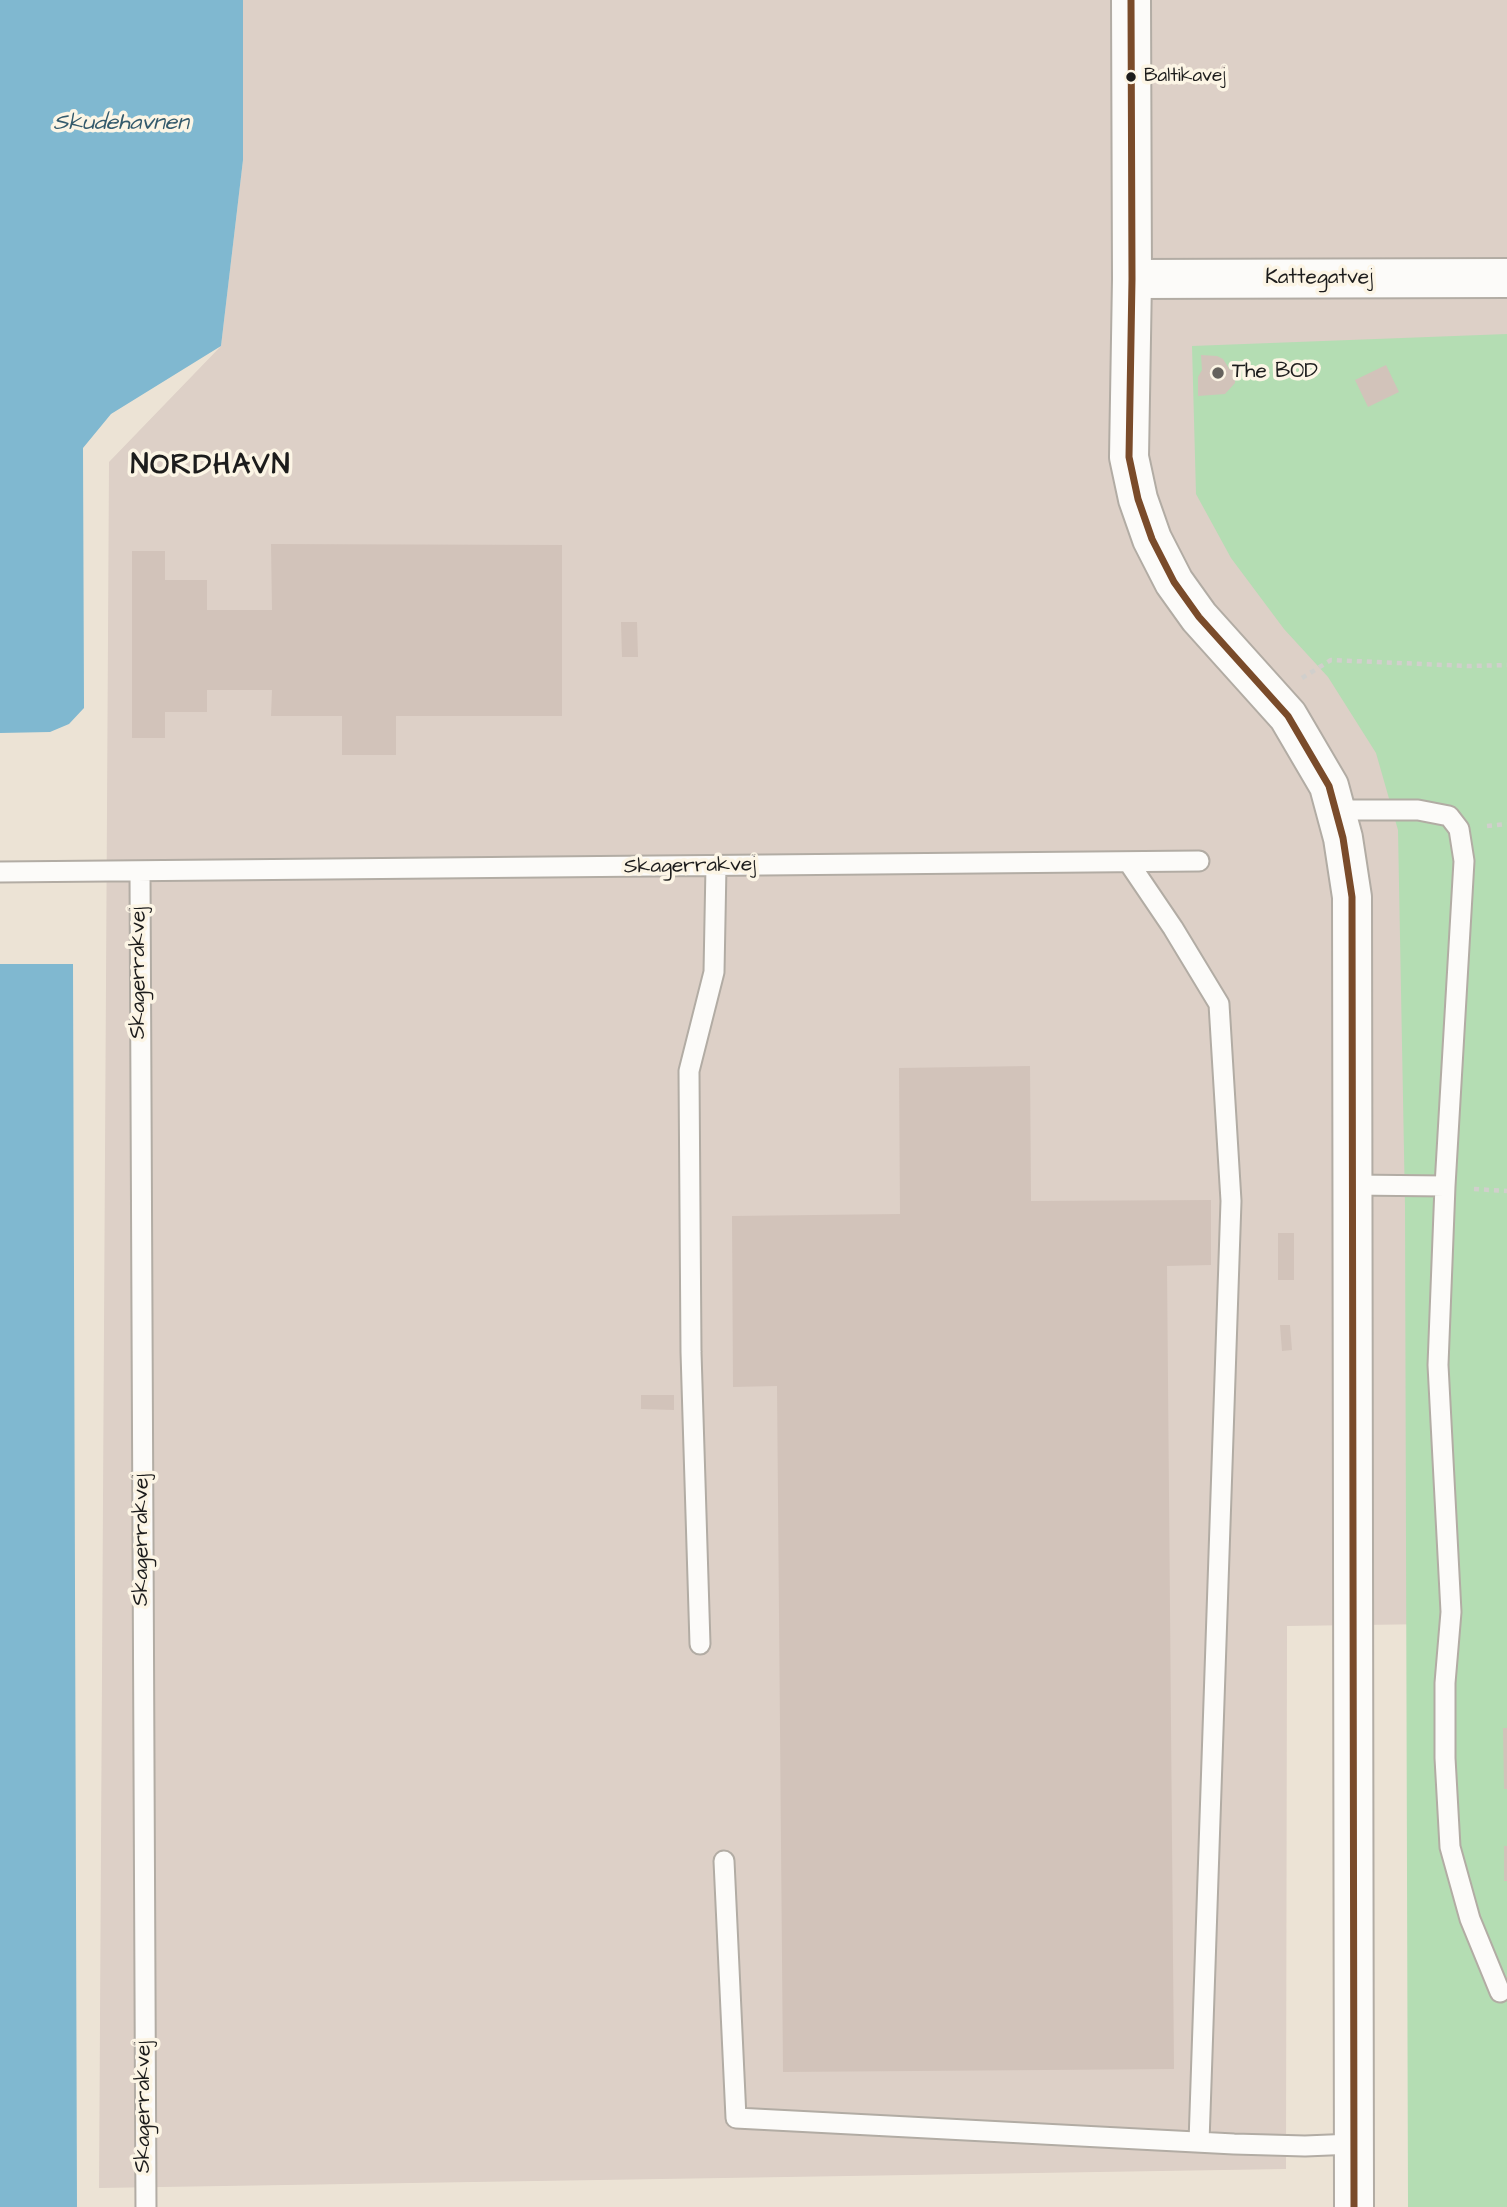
<!DOCTYPE html>
<style>
body{margin:0}
canvas{display:block;background:#ece3d5}
</style>
<canvas width="1507" height="2207"></canvas>
<script>
const ctx = document.querySelector('canvas').getContext('2d');
ctx.lineJoin = 'round';
function fill(path, color) {
  ctx.fillStyle = color;
  ctx.fill(path, 'evenodd');
}
function shape(rows) {
  const path = new Path2D();
  for (const r of rows) {
    path.moveTo(r[0], r[1]);
    for (let i = 2; i < r.length; i += 2) path.lineTo(r[i], r[i + 1]);
  }
  return path;
}
function trace(path, color, width, dash) {
  ctx.strokeStyle = color;
  ctx.lineWidth = width;
  ctx.lineCap = dash ? 'butt' : 'round';
  ctx.setLineDash(dash || []);
  ctx.stroke(path);
}
function drawText(font, color, halo, rows, align = 'center') {
  ctx.font = font + ' "Architects Daughter",sans-serif';
  ctx.lineWidth = 7;
  ctx.setLineDash([]);
  ctx.textBaseline = 'middle';
  ctx.strokeStyle = halo;
  ctx.fillStyle = color;
  for (const [text, x, y, turn = 0] of rows) {
    ctx.save();
    ctx.translate(x, y);
    ctx.rotate((+turn || 0) * Math.PI / 180);
    ctx.textAlign = isNaN(turn) ? turn : align;
    if (halo) ctx.strokeText(text, 0, 0);
    ctx.fillText(text, 0, 0);
    ctx.restore();
  }
}
fill(shape([
 [243,0,1507,0,1507,1628,1434,1624,1287,1626,1286,2169,99,2188,109,462,221,346,243,160]
]), '#ddd0c7');
fill(shape([
 [1507,334,1507,2207,1408,2207,1405,1206,1398,830,1376,753,1328,677,1284,629,1231,558,1196,494,1192,346]
]), '#b4ddb3');
fill(shape([
 [0,0,243,0,243,160,221,346,111,414,83,448,84,708,69,724,50,732,0,733],
 [0,964,73,964,77,2207,0,2207]
]), '#80b8d0');
fill(shape([
 [1201,355,1217,356,1223,359,1230,370,1235,369,1235,383,1225,394,1198,396,1198,377,1202,370],
 [1386,365,1399,392,1368,407,1355,380],
 [271,544,562,545,562,716,396,716,396,755,342,755,342,716,271,716,272,690,207,690,207,712,165,712,165,738,132,738,132,551,165,551,165,580,207,580,207,610,272,610],
 [621,622,637,622,638,657,622,657],
 [1030,1066,1031,1201,1211,1200,1211,1265,1167,1266,1174,2069,783,2072,777,1386,733,1387,732,1216,900,1214,899,1068],
 [1278,1233,1294,1233,1294,1280,1278,1280],
 [1280,1325,1290,1325,1292,1350,1282,1351],
 [641,1395,674,1395,674,1410,641,1409],
 [1503,1728,1507,1728,1507,1789,1504,1789],
 [1504,1846,1507,1846,1507,1881,1504,1881]
]), '#d2c3ba');
const service = shape([
 [1335,810,1418,810,1449,816,1459,829,1464,861,1445,1186,1438,1365,1451,1612,1445,1683,1445,1758,1450,1847,1470,1919,1500,1992],
 [1129,863,1173,928,1219,1004,1231,1201,1199,2142],
 [0,872,1199,861],
 [140,872,146,2207],
 [1352,1185,1445,1186],
 [700,1644,691,1352,689,1071,714,972,716,866],
 [724,1861,736,2118,1234,2144,1305,2146,1354,2144]
]);
const minor = shape([
 [1132,279,1507,278]
]);
const tertiary = shape([
 [1131,0,1132,279,1129,457,1138,499,1152,539,1174,582,1199,617,1288,716,1329,786,1343,838,1352,897,1354,2207]
]);
trace(service, '#b2aca4', 23);
trace(minor, '#b2aca4', 42);
trace(tertiary, '#b2aca4', 42);
trace(shape([
 [1302,678,1331,660,1467,666,1507,665],
 [1487,826,1507,824],
 [1474,1189,1507,1191]
]), '#d1cfcc', 4.5, [5, 5]);
trace(service, '#fcfbf9', 19);
trace(minor, '#fcfbf9', 38);
trace(tertiary, '#fcfbf9', 38);
trace(shape([
 [1131,0,1132,279,1129,457,1138,499,1152,539,1174,582,1199,617,1288,716,1329,786,1343,838,1352,897,1354,2207]
]), '#7a4b2a', 7);
for (const [x, y, r, color] of [
 [1131,77,6,"#1c1c1c"],
 [1218,373,7,"#65625d"]
]) {
  const dot = new Path2D();
  dot.arc(x, y, r, 0, 2 * Math.PI);
  ctx.fillStyle = color;
  ctx.fill(dot);
  trace(dot, '#fcf5e5', 2.5);
}
drawText('19px', '#1c1c1c', '#fcf5e5', [
 ["Baltikavej",1144,77]
], 'left');
drawText('21px', '#1c1c1c', '#fcf5e5', [
 ["Kattegatvej",1319,279],
 ["Skagerrakvej",690,867,-1],
 ["Skagerrakvej",140,973,-90],
 ["Skagerrakvej",143,1540,-90],
 ["Skagerrakvej",145,2107,-90]
]);
drawText('21px', '#1c1c1c', '#fcf5e5', [
 ["The BOD",1232,373]
], 'left');
drawText('italic 23px', '#345a6c', '#fcf5e5', [
 ["Skudehavnen",121,124]
]);
ctx.letterSpacing = '2px';
drawText('bold 28px', '#1c1c1c', '#fcf5e5', [
 ["NORDHAVN",211,467]
]);
ctx.letterSpacing = '0px';
</script>
